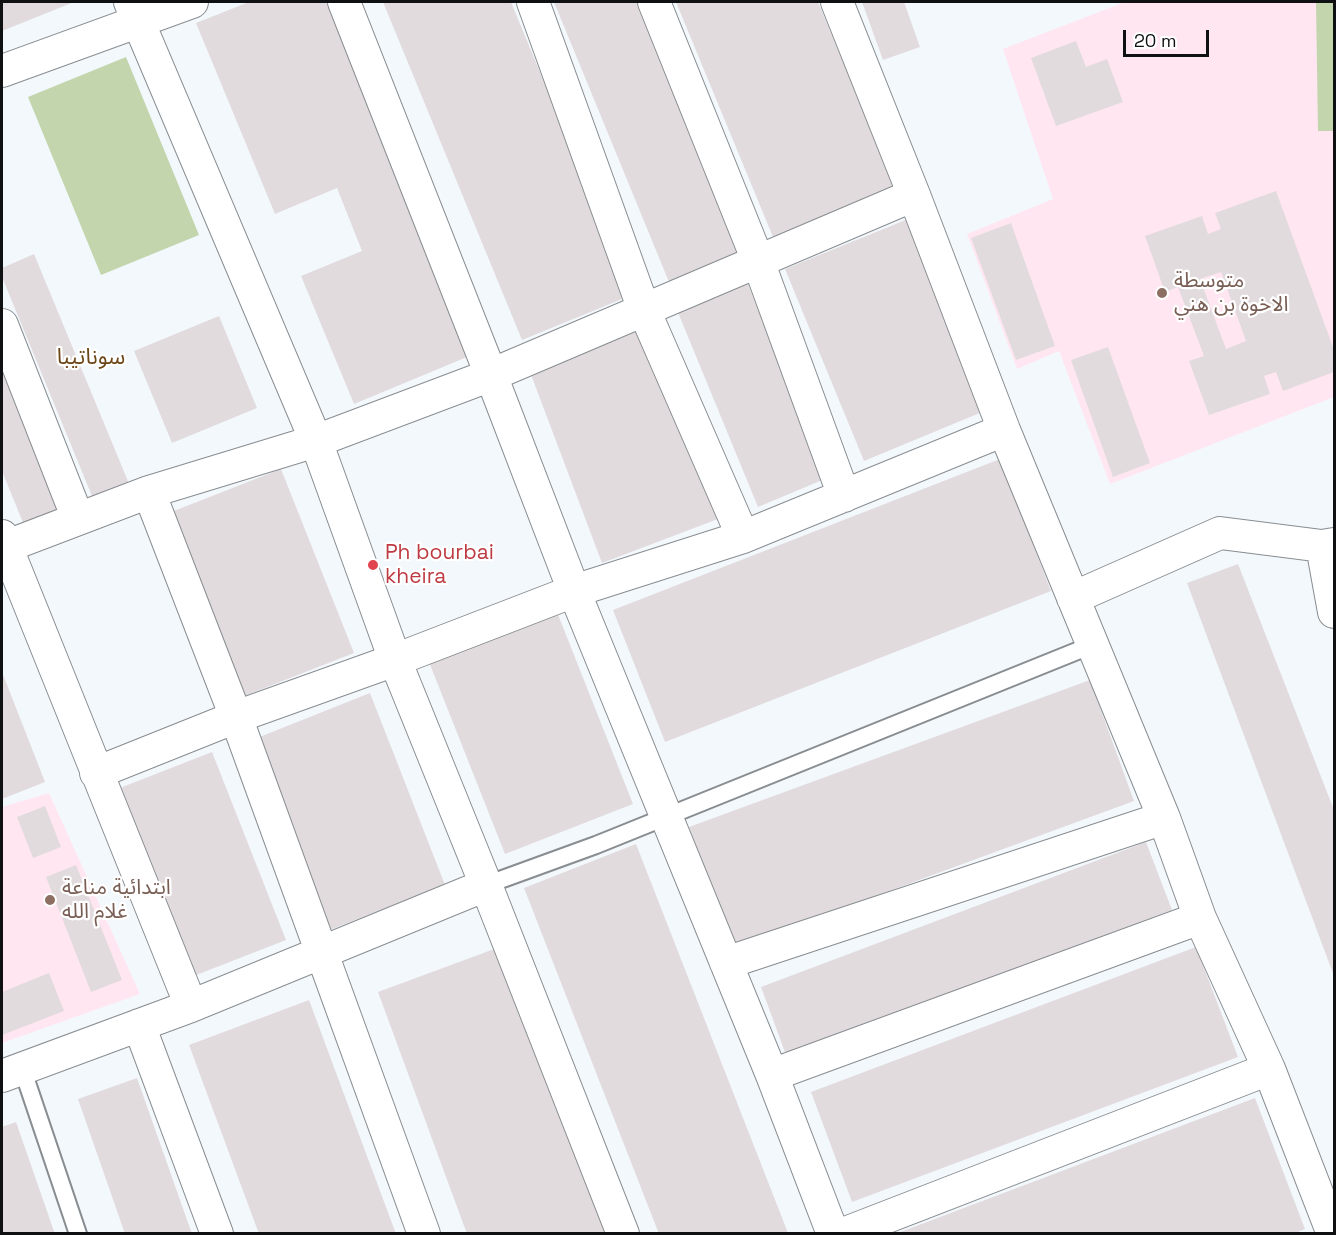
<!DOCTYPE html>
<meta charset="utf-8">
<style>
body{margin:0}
#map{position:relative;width:1336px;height:1235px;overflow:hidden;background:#f3f8fd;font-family:"Space Grotesk",sans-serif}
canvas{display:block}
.frame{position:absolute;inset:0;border:3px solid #0e1011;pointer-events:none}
.scale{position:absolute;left:1123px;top:30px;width:86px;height:27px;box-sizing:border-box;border:3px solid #0e1011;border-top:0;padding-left:8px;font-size:18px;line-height:21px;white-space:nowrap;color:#0e1011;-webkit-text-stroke:4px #fff;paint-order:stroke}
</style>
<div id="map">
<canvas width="1336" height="1235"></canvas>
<div class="frame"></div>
<div class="scale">20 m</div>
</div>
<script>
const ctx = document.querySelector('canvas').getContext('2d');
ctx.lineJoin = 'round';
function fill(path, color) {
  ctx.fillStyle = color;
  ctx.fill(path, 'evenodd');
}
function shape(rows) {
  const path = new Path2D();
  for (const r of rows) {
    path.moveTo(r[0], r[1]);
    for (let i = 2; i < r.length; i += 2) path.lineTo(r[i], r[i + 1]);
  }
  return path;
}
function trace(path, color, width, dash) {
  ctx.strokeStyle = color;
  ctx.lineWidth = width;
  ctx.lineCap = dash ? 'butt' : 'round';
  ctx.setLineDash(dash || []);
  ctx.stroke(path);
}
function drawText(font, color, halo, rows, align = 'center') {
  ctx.font = font + ' "Space Grotesk","Noto Sans Arabic",sans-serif';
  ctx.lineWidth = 4.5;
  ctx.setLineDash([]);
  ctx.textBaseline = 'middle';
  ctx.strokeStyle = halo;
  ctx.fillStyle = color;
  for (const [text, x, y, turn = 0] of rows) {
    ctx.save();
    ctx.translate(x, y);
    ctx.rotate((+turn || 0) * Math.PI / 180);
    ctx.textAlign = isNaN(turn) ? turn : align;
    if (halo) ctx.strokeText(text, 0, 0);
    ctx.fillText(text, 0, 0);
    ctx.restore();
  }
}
fill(shape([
 [1125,2,1334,2,1334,397,1110,484,1059,351,1017,369,967,234,1053,199,1003,49],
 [49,793,140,994,2,1043,2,807]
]), '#ffe6f0');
fill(shape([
 [1316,2,1334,2,1334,131,1318,131],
 [126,57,199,235,101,275,28,97]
]), '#c3d5ac');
fill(shape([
 [2,2,74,2,2,31],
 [249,2,335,2,479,352,354,404,301,276,362,251,337,188,275,214,196,23],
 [383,2,511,2,632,295,522,340],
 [554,2,640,2,743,252,669,282],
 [676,2,818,2,895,187,773,237],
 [862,2,904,2,920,47,883,60],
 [1076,41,1086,67,1107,59,1123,102,1056,126,1031,58],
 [1276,191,1334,350,1334,372,1283,391,1276,372,1264,376,1270,394,1209,415,1189,361,1204,356,1178,287,1165,292,1145,236,1202,216,1208,234,1221,229,1215,213],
 [1221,272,1246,341,1226,349,1200,279],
 [908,219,987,410,864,461,785,269],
 [1011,223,1055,346,1016,360,971,238],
 [34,254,130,486,94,501,2,277,2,268],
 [747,282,827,478,758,507,677,310],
 [219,316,257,408,172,443,134,351],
 [646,328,718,519,602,563,530,372],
 [1108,347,1150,463,1113,477,1071,360],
 [2,354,67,513,26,530,2,471],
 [1000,459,1051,591,665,742,613,610],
 [281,469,354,653,234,700,161,516],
 [1238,564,1334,810,1334,976,1187,583],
 [557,612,633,804,505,854,429,662],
 [2,672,45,782,2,799],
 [1090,680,1134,801,734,948,689,827],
 [370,693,445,885,327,931,252,740],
 [212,752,286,940,181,981,107,793],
 [45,806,61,847,33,858,17,817],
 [1146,842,1172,910,786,1055,761,987],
 [636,844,788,1233,787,1234,659,1234,524,888],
 [76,865,122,980,91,992,46,877],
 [505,945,612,1234,467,1234,378,992],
 [1196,947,1238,1057,852,1202,811,1092],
 [49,973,64,1011,2,1035,2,992],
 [309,1000,396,1234,259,1234,189,1045],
 [137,1078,192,1234,125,1234,78,1099],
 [1255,1098,1305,1229,1293,1234,895,1234],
 [16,1122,55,1234,2,1234,2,1127]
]), '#e2dbde');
const service = shape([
 [486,885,596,845,1092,645],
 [22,1068,78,1234]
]);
const minor = shape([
 [130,2,316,441,395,660,486,885,623,1234],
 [344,2,491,375,574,591,772,1075,833,1234],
 [533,2,644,310,743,537],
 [654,2,758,261,844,496],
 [837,2,914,195,1004,430,1164,818,1200,918,1269,1069,1333,1234],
 [2,71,192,2],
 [2,325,78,519],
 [149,492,236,717,424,1234],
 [2,536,191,1006],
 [1322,546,1334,612],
 [2,548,149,492,316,441,491,375,914,195],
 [1073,598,1220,533,1322,546,1334,544],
 [96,773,236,717,395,660,574,591,743,537,1004,430],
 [726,963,1164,818],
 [139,1025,217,1234],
 [772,1075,1200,918],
 [2,1076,191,1006,486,885],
 [843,1234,1269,1069]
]);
trace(service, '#888d91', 20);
trace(minor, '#888d91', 34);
trace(service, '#fff', 16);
trace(minor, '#fff', 32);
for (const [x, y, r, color] of [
 [1162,293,6,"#8d6e63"],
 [373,565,6,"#e0444e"],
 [50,900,6,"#8d6e63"]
]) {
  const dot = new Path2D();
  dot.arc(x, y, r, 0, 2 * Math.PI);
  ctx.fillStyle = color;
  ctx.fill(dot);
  trace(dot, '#fff', 2);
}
drawText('21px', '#785e54', '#fff', [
 ["متوسطة",1174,281],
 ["الاخوة بن هني",1174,305],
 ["ابتدائية مناعة",62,888],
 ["غلام الله",62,912]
], 'left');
drawText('21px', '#be3a42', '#fff', [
 ["Ph bourbai",385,553],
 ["kheira",385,577]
], 'left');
drawText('22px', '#6c4617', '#fff', [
 ["سوناتيبا",91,358]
]);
</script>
